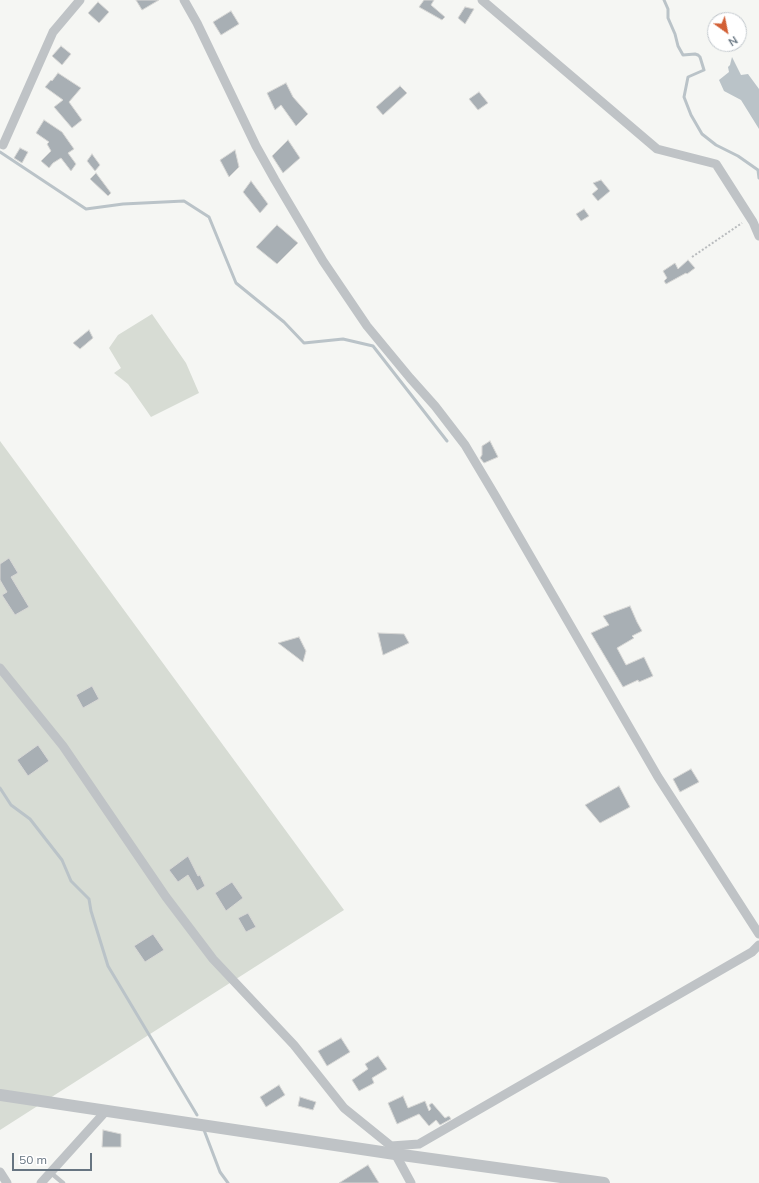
<!DOCTYPE html>
<style>
body{margin:0}
#map{position:relative;width:759px;height:1183px;overflow:hidden;background:#f5f6f3;font-family:Mulish,sans-serif}
canvas{display:block}
.north{position:absolute;left:707px;top:12px;width:40px;height:40px;box-sizing:border-box;background:#fff;border:1px solid #c2c8cd;border-radius:50%;rotate:147deg;font-size:11px;font-weight:700;line-height:16px;text-align:center;color:#677581}
.north::after{content:'';display:block;margin:auto;width:14px;height:18px;background:#d26036;clip-path:polygon(50% 0,100% 100%,50% 72%,0 100%)}
.scale{position:absolute;left:12px;top:1153px;width:80px;height:18px;box-sizing:border-box;border:2px solid #677581;border-top:0;padding-left:5px;font-size:12px;line-height:14px;white-space:nowrap;color:#677581;-webkit-text-stroke:3px #fff;paint-order:stroke}
</style>
<div id="map">
<canvas width="759" height="1183"></canvas>
<div class="north">N</div>
<div class="scale">50 m</div>
</div>
<script>
const ctx = document.querySelector('canvas').getContext('2d');
ctx.lineJoin = 'round';
function fill(path, color) {
  ctx.fillStyle = color;
  ctx.fill(path, 'evenodd');
}
function shape(rows) {
  const path = new Path2D();
  for (const r of rows) {
    path.moveTo(r[0], r[1]);
    for (let i = 2; i < r.length; i += 2) path.lineTo(r[i], r[i + 1]);
  }
  return path;
}
function trace(path, color, width, dash) {
  ctx.strokeStyle = color;
  ctx.lineWidth = width;
  ctx.lineCap = dash ? 'butt' : 'round';
  ctx.setLineDash(dash || []);
  ctx.stroke(path);
}
fill(shape([
 [152,314,186,363,199,393,151,417,128,384,114,373,121,368,109,348,118,335],
 [0,441,344,910,0,1130]
]), '#d7dcd4');
fill(shape([
 [732,57,741,75,748,74,759,89,759,129,741,100,724,91,719,80,729,72,728,67,730,65]
]), '#bac3c8');
trace(shape([
 [664,0,668,9,668,18,675,34,678,46,683,55,695,54,698,55,700,57,704,70,688,77,684,97,691,115,702,134,716,145,738,156,758,170,759,178],
 [0,152,86,209,123,204,184,201,209,217,236,283,284,322,304,343,343,339,373,346,447,441],
 [0,788,11,805,30,819,44,837,62,860,71,881,89,899,91,911,108,966,197,1115],
 [204,1130,220,1172,228,1183]
]), '#bac3c8', 3);
const building = shape([
 [136,0,159,0,142,10,136,0],
 [424,0,434,0,431,5,445,17,442,20,419,7,424,0],
 [98,2,109,12,99,23,88,13,98,2],
 [465,7,474,9,465,24,458,18,465,7],
 [231,11,239,24,221,35,213,22,231,11],
 [61,46,71,54,62,65,52,56,61,46],
 [58,73,81,88,69,102,82,120,72,128,54,107,63,100,45,87,51,80,52,81,58,73],
 [286,83,293,97,308,114,296,126,281,105,275,110,267,93,286,83],
 [400,86,407,93,383,115,376,107,400,86],
 [479,92,488,103,478,110,469,99,479,92],
 [44,120,62,132,74,149,68,153,76,164,71,171,61,158,53,163,49,168,41,161,51,151,47,144,49,142,36,133,44,120],
 [288,140,300,158,283,173,272,156,288,140],
 [20,148,28,152,22,163,14,158,20,148],
 [235,150,239,167,229,177,220,160,235,150],
 [92,154,100,165,95,171,87,161,92,154],
 [96,173,111,193,108,196,90,179,96,173],
 [601,180,610,191,598,201,592,194,598,189,593,183,601,180],
 [251,181,268,204,260,213,243,192,251,181],
 [584,209,589,216,581,221,576,214,584,209],
 [277,225,298,243,277,264,256,247,277,225],
 [688,260,695,268,687,274,686,273,666,284,664,281,667,278,663,271,675,263,678,269,688,260],
 [89,330,93,338,80,349,73,343,89,330],
 [490,441,498,457,484,463,480,458,482,455,482,446,490,441],
 [9,558,18,573,11,577,29,607,15,615,2,595,7,592,0,580,0,564,9,558],
 [630,606,637,622,642,631,632,636,634,638,617,648,626,665,644,657,653,676,639,682,638,680,623,687,591,633,609,625,603,616,630,606],
 [378,633,404,634,409,643,383,655,378,633],
 [299,637,306,651,303,662,278,643,299,637],
 [92,686,99,699,83,708,76,695,92,686],
 [38,745,49,761,28,776,17,760,38,745],
 [691,769,699,782,680,792,673,779,691,769],
 [619,786,630,807,600,823,585,805,619,786],
 [188,856,198,876,200,875,205,886,197,891,188,875,178,882,169,870,188,856],
 [232,882,243,898,226,911,215,893,232,882],
 [248,913,256,927,246,932,238,918,248,913],
 [153,934,164,950,145,962,134,946,153,934],
 [341,1038,350,1052,327,1066,318,1051,341,1038],
 [378,1056,387,1069,372,1078,374,1083,359,1091,352,1080,368,1069,365,1064,378,1056],
 [279,1085,285,1095,266,1107,260,1097,279,1085],
 [403,1096,408,1108,425,1101,429,1111,431,1109,429,1105,432,1103,445,1118,449,1116,451,1119,440,1125,436,1120,429,1126,419,1114,397,1124,388,1103,403,1096],
 [300,1097,316,1102,313,1110,298,1106,300,1097],
 [103,1130,121,1134,121,1147,102,1147,103,1130],
 [368,1165,379,1183,339,1183,368,1165]
]);
fill(building, '#a8afb4');
trace(building, '#d7d7d5', 1);
trace(shape([
 [692,257,742,223]
]), '#b9bcbe', 2, [2, 2]);
trace(shape([
 [51,1173,63,1183]
]), '#bfc3c6', 4.5);
trace(shape([
 [184,0,197,23,256,146,275,180,323,261,367,326,410,378,435,406,465,445,496,497,658,777,759,934],
 [482,0,657,149,716,164,753,222,759,236],
 [3,145,53,32,80,0],
 [0,668,63,746,166,897,213,959,294,1045,344,1108,391,1146,411,1183],
 [391,1146,419,1144,752,952,759,945],
 [0,1172,7,1183],
 [41,1183,106,1111]
]), '#bfc3c6', 9);
trace(shape([
 [0,1095,395,1154,604,1183]
]), '#bfc3c6', 12);
</script>
